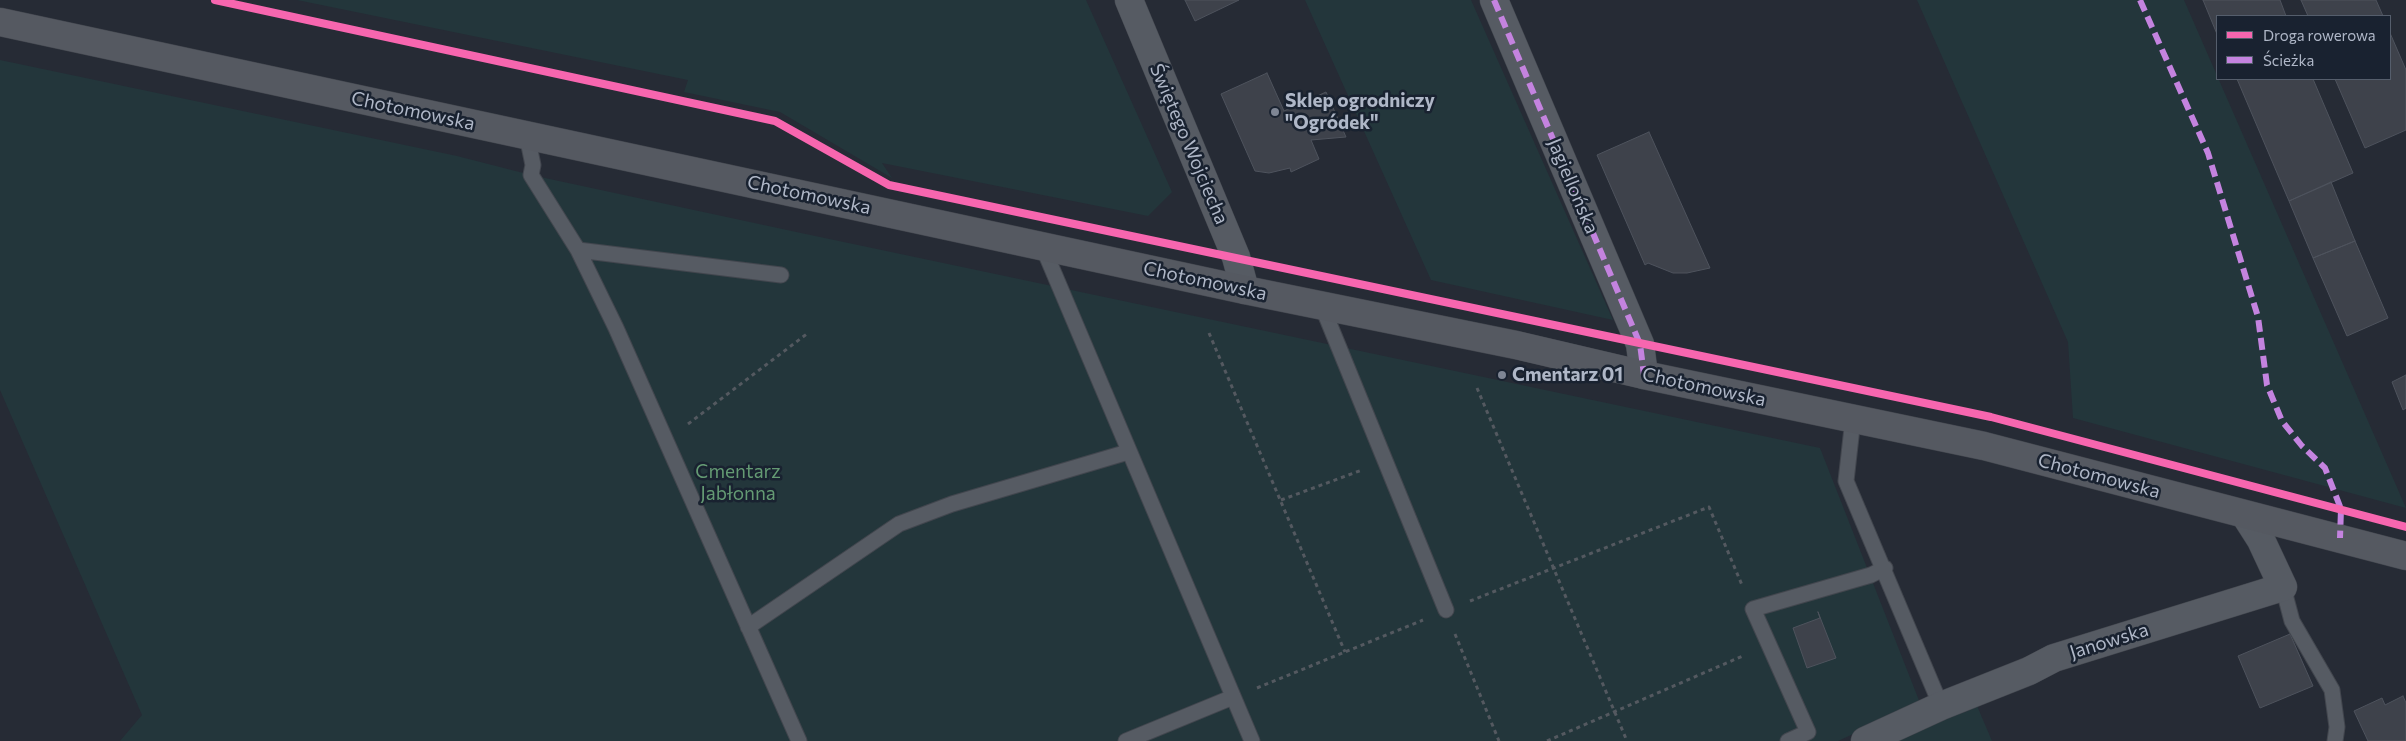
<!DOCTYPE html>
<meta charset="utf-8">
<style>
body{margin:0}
#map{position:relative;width:2406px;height:741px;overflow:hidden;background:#262b35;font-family:Commissioner,sans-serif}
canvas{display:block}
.legend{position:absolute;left:2216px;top:15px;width:175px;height:65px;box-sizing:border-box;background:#192230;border:1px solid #555e6c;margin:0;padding:6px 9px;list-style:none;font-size:15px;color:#afb7c7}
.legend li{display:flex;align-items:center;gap:10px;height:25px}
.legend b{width:25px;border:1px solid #555e6c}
</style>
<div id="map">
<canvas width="2406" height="741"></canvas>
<ul class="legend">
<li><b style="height:6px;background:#f766af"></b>Droga rowerowa</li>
<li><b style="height:6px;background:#c483df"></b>Ścieżka</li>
</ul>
</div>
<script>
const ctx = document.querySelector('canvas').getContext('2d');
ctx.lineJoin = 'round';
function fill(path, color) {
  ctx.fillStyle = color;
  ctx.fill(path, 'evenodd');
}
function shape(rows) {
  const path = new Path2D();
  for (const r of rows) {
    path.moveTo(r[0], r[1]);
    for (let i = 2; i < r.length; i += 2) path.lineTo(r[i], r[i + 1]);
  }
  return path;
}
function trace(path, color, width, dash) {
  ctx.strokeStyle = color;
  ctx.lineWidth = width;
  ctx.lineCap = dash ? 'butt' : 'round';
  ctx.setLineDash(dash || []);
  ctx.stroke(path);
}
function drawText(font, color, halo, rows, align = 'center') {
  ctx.font = font + ' Commissioner,sans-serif';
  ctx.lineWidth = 5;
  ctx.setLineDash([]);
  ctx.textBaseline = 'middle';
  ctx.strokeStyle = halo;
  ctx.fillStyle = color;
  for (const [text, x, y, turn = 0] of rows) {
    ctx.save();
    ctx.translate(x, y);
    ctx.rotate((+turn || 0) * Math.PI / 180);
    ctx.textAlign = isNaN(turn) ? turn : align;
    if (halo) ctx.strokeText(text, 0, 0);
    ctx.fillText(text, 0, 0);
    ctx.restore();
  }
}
fill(shape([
 [297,0,1086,0,1172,192,1148,216,882,163,892,178,780,112,684,92,688,80],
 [1305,0,1471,0,1613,320,1431,280],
 [1917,0,2184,0,2406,508,2073,418,2068,342],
 [0,60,457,156,531,175,801,233,1820,448,1920,703,1838,741,120,741,142,715,0,390],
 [1975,701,1992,741,1890,741]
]), '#23363b');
const building = shape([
 [1185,0,1239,0,1195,21,1185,0],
 [2203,0,2280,0,2286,16,2217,16,2217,34,2203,0],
 [2301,0,2376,0,2383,16,2308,16,2301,0],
 [2390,33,2406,70,2406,130,2365,148,2335,79,2390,79,2390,33],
 [1267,73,1284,111,1326,92,1346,137,1311,140,1319,159,1291,172,1290,168,1269,173,1255,171,1221,94,1267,73],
 [2237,79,2313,79,2353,173,2289,201,2237,79],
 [1649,132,1710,268,1687,273,1673,273,1648,263,1645,265,1597,155,1649,132],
 [2331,182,2355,241,2313,258,2289,201,2331,182],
 [2355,241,2388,318,2347,336,2313,258,2355,241],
 [2406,375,2406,408,2403,410,2392,382,2406,375],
 [1818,612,1836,658,1807,668,1793,628,1820,618,1818,612],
 [2290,634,2313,686,2260,708,2238,656,2290,634],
 [2403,696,2406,703,2406,741,2368,741,2354,711,2382,698,2385,705,2403,696]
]);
fill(building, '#3e424b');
trace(building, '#4e535d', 1);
const lane = shape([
 [527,136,533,165,531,175,578,250,616,328,799,741],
 [1042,245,1252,741],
 [578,250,781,275],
 [1322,306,1446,610],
 [1853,419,1846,481,1941,706],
 [2283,587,2292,621,2332,690,2337,727,2335,741],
 [748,627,899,524,952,504,1128,452],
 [1126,741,1233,697],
 [1788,741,1808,732,1753,609,1871,575,1885,568]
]);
const street = shape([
 [1129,0,1236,257,1245,290],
 [1494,0,1640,344,1644,375],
 [1865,741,1941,706,2029,671,2054,658,2283,587,2261,540,2245,515]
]);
const secondary = shape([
 [0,22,1245,290,1516,345,1644,375,1984,446,2406,556]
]);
trace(lane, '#42464e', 17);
trace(street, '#42464e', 29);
trace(secondary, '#42464e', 29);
trace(shape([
 [1209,333,1345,652],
 [1477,388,1627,741],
 [688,424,808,333],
 [1281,500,1362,470],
 [1470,601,1709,507,1742,585],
 [1455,634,1499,741],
 [1257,688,1423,620],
 [1547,741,1745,655]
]), '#545960', 3, [4, 4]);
trace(lane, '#565b63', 15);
trace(street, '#565b63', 28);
trace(secondary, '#555961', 28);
trace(shape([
 [1494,0,1640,344,1644,375],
 [2140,0,2208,153,2258,317,2267,385,2282,421,2302,446,2325,468,2341,509,2340,538]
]), '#c483df', 6, [12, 6]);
trace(shape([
 [215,0,775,121,889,185,1991,417,2406,527]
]), '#f766af', 8);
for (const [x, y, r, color] of [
 [1275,112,5,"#7f8694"],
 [1502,375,5,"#7f8694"]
]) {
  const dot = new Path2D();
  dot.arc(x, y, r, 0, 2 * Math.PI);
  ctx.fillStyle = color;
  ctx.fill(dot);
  trace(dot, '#192230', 2);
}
drawText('bold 19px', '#afb7c7', '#192230', [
 ["Sklep ogrodniczy",1285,101],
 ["\"Ogródek\"",1285,123],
 ["Cmentarz 01",1512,375]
], 'left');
drawText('19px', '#afb7c7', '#192230', [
 ["Chotomowska",413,111,12],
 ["Świętego Wojciecha",1189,144,67],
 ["Jagiellońska",1573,186,67],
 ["Chotomowska",809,195,12],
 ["Chotomowska",1205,281,12],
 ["Chotomowska",1704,387,12],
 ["Chotomowska",2099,476,15],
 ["Janowska",2109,641,-17]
]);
drawText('19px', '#649a73', '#192230', [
 ["Cmentarz",738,472],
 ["Jabłonna",738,494]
]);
</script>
